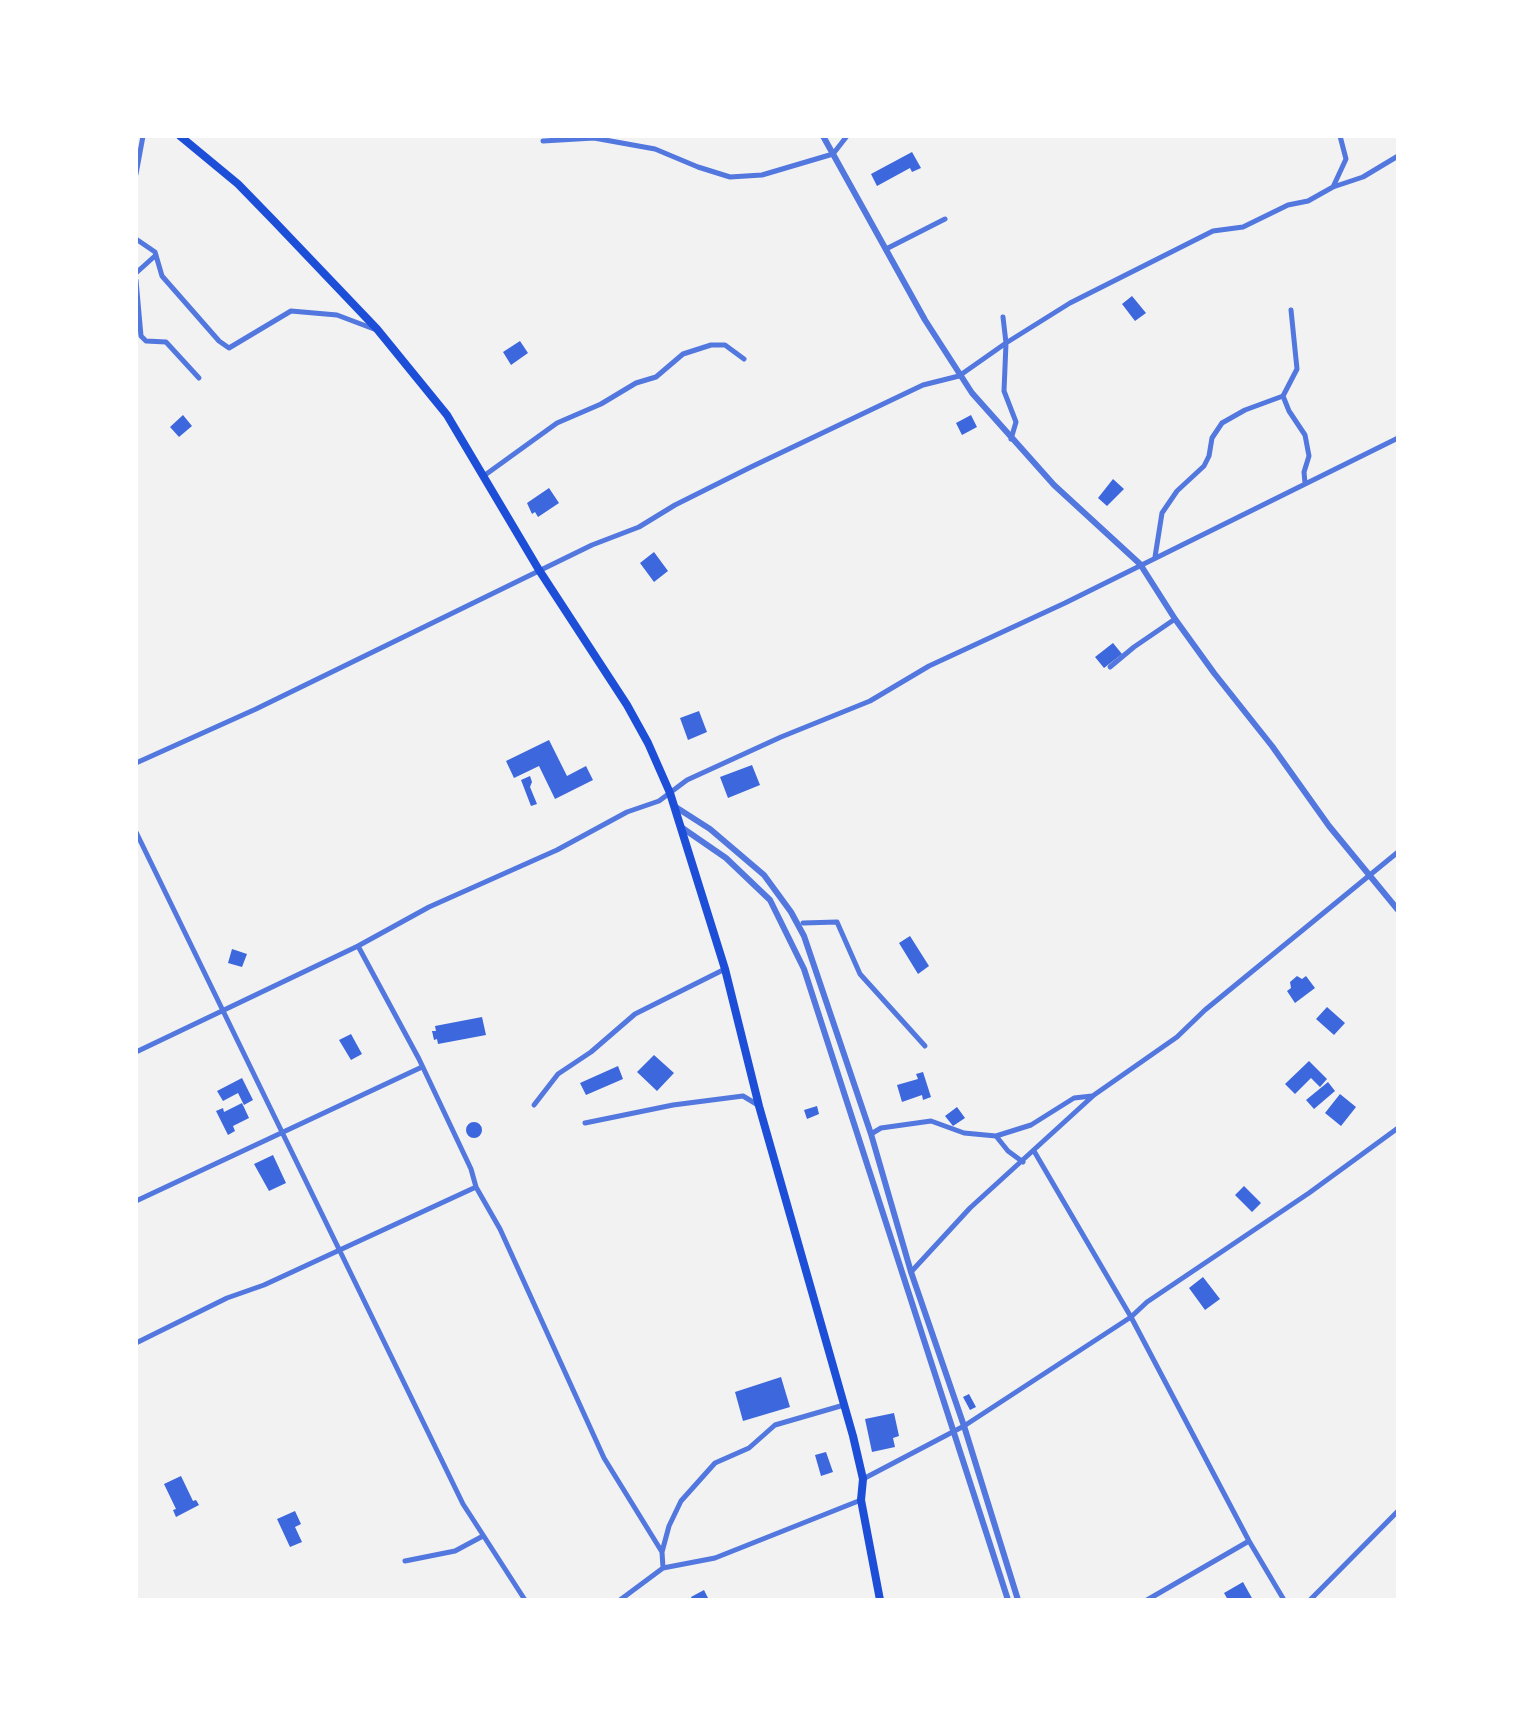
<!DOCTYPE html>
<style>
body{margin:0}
#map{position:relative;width:1534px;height:1736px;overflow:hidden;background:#f2f2f2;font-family:"Titillium Web",sans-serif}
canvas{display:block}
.frame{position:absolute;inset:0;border:138px solid #fff;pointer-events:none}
</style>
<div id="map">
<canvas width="1534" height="1736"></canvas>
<div class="frame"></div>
</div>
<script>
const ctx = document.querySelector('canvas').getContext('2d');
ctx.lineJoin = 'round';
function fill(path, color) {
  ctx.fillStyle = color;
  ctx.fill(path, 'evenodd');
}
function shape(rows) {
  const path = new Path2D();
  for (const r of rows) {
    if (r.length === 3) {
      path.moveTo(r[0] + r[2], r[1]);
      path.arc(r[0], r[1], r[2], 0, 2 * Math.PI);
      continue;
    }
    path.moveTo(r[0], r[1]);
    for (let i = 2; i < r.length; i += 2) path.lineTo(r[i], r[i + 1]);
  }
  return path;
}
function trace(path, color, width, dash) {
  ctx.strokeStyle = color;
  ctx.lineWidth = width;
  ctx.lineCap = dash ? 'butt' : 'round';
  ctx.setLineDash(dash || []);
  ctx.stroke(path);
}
fill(shape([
 [912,152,921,168,912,172,910,168,877,186,871,174],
 [1132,296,1146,313,1135,321,1122,304],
 [520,341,528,353,511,365,503,352],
 [183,415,192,426,179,437,170,427],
 [971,415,977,427,962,435,956,423],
 [1113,479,1124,489,1107,506,1098,498],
 [549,488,559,503,538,517,535,512,532,514,527,503],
 [654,552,668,571,654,582,640,563],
 [1113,643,1122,654,1104,668,1095,657],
 [699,711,707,732,688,740,680,718],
 [549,740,567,776,586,766,593,780,555,799,539,766,514,778,506,761],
 [752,765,760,785,728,798,720,777],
 [530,776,532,782,530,787,537,804,531,806,521,780],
 [910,936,929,966,918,974,899,943],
 [232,949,247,954,242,967,228,963],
 [1297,976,1302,979,1306,976,1315,988,1295,1003,1287,991,1291,988,1290,982],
 [1327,1007,1345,1023,1334,1035,1316,1019],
 [482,1017,486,1035,438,1044,437,1039,434,1040,432,1031,436,1031,435,1026],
 [351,1034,362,1054,351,1060,339,1040],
 [654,1055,674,1073,657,1091,637,1072],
 [1309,1061,1327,1079,1320,1087,1311,1078,1295,1094,1285,1084],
 [618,1066,623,1079,586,1095,580,1083],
 [923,1072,931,1097,923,1100,922,1095,902,1102,897,1085,918,1079,916,1074],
 [242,1078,253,1100,244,1105,238,1093,223,1101,217,1091],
 [1328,1082,1335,1091,1314,1109,1306,1100],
 [1340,1094,1356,1107,1341,1126,1325,1113],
 [242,1103,249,1118,233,1126,235,1131,228,1135,216,1111,223,1108,224,1112],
 [817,1106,819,1114,807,1119,804,1110],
 [957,1107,965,1118,953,1126,945,1116],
 [474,1130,8],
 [273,1155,286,1183,269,1191,254,1164],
 [1244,1186,1261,1203,1252,1212,1235,1195],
 [1203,1277,1220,1299,1205,1310,1189,1288],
 [781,1377,790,1407,743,1421,735,1392],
 [969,1394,976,1407,970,1410,963,1397],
 [894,1413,899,1436,893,1438,895,1447,872,1452,865,1419],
 [826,1452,833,1472,821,1476,815,1455],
 [181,1476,193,1501,196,1500,199,1505,176,1517,173,1510,176,1509,164,1484],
 [295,1511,301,1524,295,1527,302,1542,290,1547,277,1519],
 [1243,1582,1253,1600,1228,1600,1224,1593],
 [704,1590,709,1600,692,1600,691,1597]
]), '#3d67dc');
trace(shape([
 [543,141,594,138,655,149,698,167,730,177,762,175,833,154,847,136],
 [136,174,143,136],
 [1333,187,1346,159,1340,136],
 [136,239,155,252,162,276,219,341,229,348,291,311,337,315,374,329],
 [888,248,945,219],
 [136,273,156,255],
 [136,280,141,336,146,341,166,342,199,378],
 [1291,310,1297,369,1283,396,1289,411,1305,435,1309,456,1304,472,1305,483],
 [1003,317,1006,343,1004,391,1016,422,1011,439],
 [485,475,557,423,601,404,636,383,656,377,683,354,711,345,725,345,744,359],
 [1155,557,1162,513,1177,491,1204,466,1209,456,1212,438,1222,423,1245,410,1283,396],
 [1110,667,1134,647,1175,619],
 [136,763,256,709,592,545,639,527,675,505,751,467,923,385,959,376,1006,343,1070,303,1213,231,1243,227,1288,205,1308,201,1333,187,1363,177,1398,156],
 [136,832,463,1504,525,1600],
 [803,923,837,922,860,974,925,1046],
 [358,946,419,1059,471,1169,476,1187,500,1229,604,1458,662,1552,663,1568],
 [136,1052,358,946,429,907,557,850,627,812,659,801,687,780,781,737,870,701,929,666,1065,603,1398,438],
 [534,1105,558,1074,591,1052,635,1014,725,969],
 [585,1123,673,1105,743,1096,758,1105],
 [871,1134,881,1128,931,1121,964,1133,996,1136,1031,1125,1074,1098,1092,1096],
 [996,1136,1008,1151,1023,1162],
 [1034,1151,1131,1317,1249,1541,1284,1600],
 [136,1201,422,1067],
 [911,1272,970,1208,1094,1095,1177,1037,1205,1010,1398,852],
 [136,1343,227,1298,264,1285,476,1187],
 [863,1479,964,1426,1131,1317,1147,1302,1309,1193,1398,1128],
 [662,1552,669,1526,681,1501,715,1463,749,1448,775,1425,844,1405],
 [405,1561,455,1551,483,1536],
 [620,1600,663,1568,715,1558,861,1500],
 [1147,1600,1249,1541],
 [1310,1600,1398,1511]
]), '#5277de', 5);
trace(shape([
 [823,136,925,320,972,393,1054,485,1140,564,1175,619,1214,673,1272,746,1329,826,1398,910],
 [674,806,710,829,764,875,791,912,804,936,871,1134,911,1272,964,1426,1018,1600],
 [681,827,726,858,770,900,804,969,1008,1600]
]), '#5277de', 6);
trace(shape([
 [180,136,238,184,274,221,377,329,447,415,539,570,627,705,648,743,670,793,725,969,759,1106,853,1436,863,1479,861,1500,880,1600]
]), '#1d4ed8', 8);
</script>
